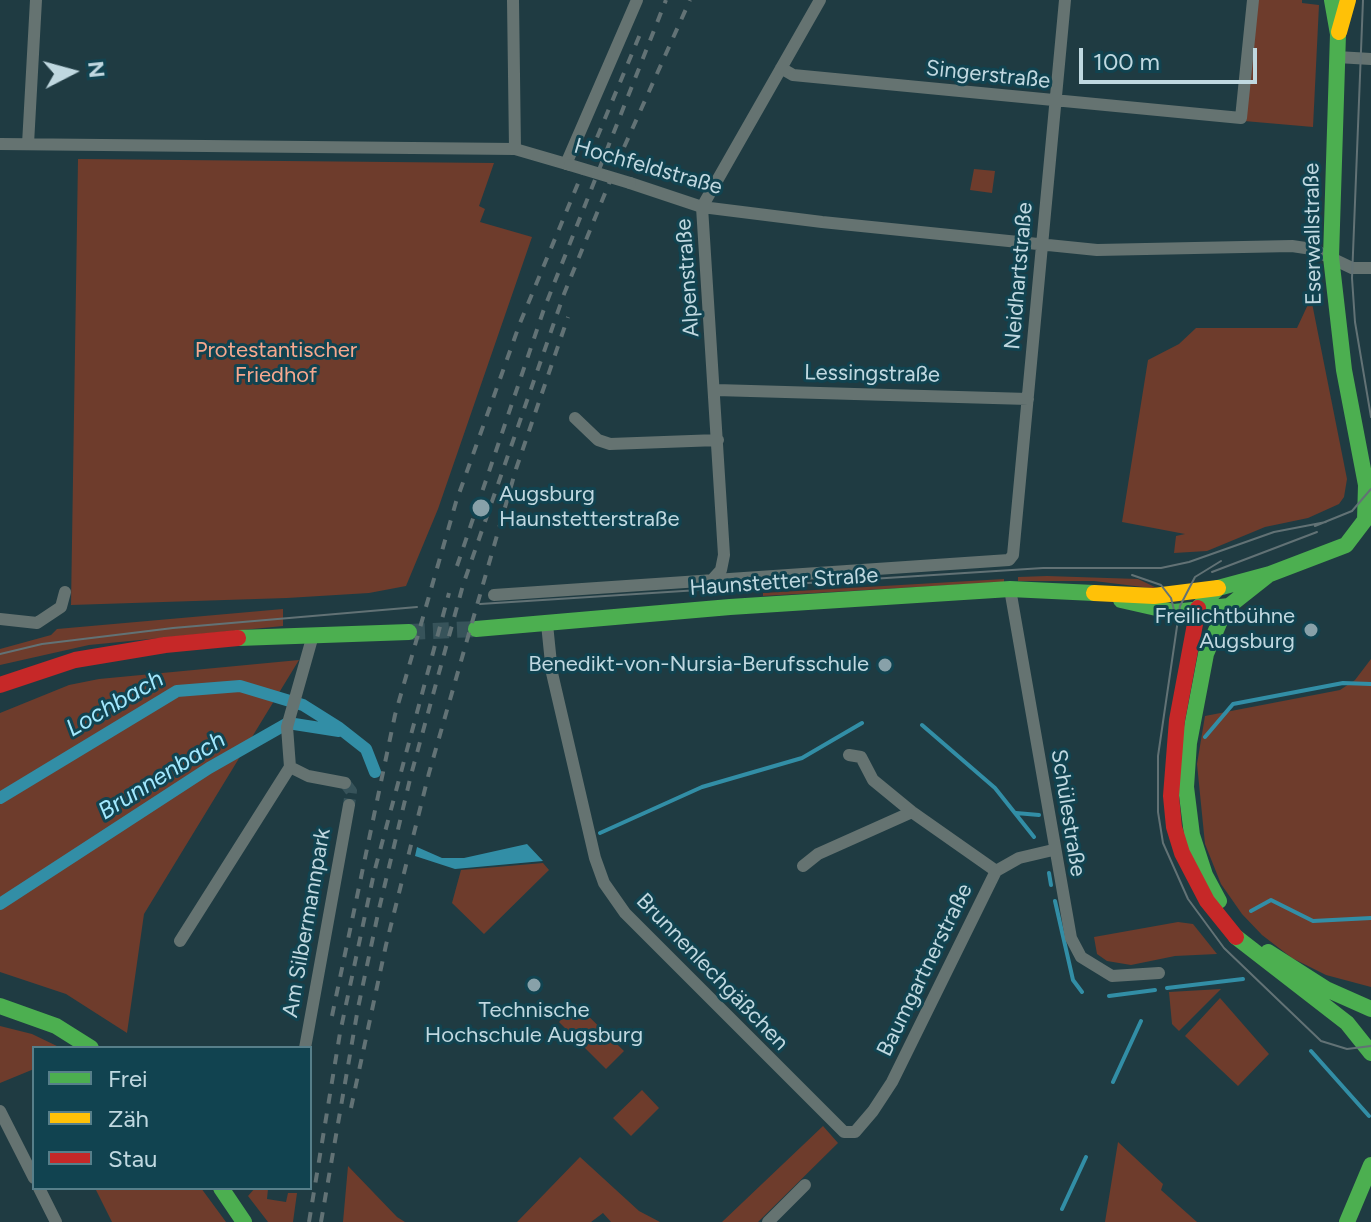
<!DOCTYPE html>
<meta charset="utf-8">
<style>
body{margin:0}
#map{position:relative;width:1371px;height:1222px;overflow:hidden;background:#1f3b42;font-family:Figtree,sans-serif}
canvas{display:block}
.legend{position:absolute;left:32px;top:1046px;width:280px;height:144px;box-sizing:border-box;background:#114350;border:2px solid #577f8a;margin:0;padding:10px 14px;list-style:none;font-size:24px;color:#c0d8e0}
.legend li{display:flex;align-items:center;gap:16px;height:40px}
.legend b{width:40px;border:2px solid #577f8a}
.north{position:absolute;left:32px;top:32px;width:80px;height:80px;-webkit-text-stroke:6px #114350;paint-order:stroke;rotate:84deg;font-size:22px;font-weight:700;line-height:32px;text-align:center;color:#c0d8e0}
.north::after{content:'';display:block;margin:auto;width:28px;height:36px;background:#c0d8e0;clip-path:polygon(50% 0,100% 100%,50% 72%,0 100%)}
.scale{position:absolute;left:1079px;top:48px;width:178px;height:36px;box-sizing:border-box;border:4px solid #c0d8e0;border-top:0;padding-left:10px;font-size:24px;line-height:28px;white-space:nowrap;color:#c0d8e0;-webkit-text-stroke:6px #114350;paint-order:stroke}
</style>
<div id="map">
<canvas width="1371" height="1222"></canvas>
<ul class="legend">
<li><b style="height:10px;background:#4caf50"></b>Frei</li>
<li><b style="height:10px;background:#ffc107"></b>Zäh</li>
<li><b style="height:10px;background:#c62828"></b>Stau</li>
</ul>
<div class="north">N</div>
<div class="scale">100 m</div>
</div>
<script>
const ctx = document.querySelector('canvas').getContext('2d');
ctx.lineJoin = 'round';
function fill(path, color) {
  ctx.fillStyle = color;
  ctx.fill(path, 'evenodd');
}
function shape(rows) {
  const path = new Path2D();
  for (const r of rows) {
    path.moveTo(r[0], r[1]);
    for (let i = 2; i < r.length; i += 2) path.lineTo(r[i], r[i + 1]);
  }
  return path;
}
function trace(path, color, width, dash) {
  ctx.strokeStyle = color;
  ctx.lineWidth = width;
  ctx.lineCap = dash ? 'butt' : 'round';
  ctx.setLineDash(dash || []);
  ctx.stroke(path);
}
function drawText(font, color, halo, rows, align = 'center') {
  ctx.font = font + ' Figtree,sans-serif';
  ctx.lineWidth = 6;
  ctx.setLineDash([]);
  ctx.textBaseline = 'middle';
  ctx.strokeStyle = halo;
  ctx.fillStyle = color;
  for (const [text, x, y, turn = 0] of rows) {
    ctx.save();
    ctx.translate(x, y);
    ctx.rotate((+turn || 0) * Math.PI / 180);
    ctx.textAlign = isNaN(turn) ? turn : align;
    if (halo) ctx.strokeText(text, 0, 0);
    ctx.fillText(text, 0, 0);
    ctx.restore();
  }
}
fill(shape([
 [1258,0,1302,0,1302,3,1319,5,1313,127,1244,121],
 [78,159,494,163,479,206,485,209,480,222,532,237,438,509,406,586,369,593,287,598,71,605],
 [974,169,995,171,992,193,970,190],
 [1311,298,1347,479,1344,497,1339,504,1308,518,1265,527,1207,551,1174,553,1176,536,1185,534,1122,522,1148,360,1179,344,1196,328,1297,328],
 [1047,576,1138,579,1159,589,1094,581,1018,581,1018,577],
 [1004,579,1004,582,763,596,763,593],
 [283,609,283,626,89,645,0,665,0,649,51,635,57,629],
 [1371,659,1371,987,1326,975,1292,958,1262,935,1242,914,1221,884,1205,844,1197,764,1205,716,1340,690,1355,680],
 [299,660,144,914,127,1033,66,994,0,972,0,713,69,685,99,679],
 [543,863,549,870,484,934,452,903,461,870],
 [1178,922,1193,924,1217,954,1175,956,1131,965,1107,961,1097,954,1094,937],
 [1221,989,1179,1031,1172,1024,1169,992],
 [1220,998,1269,1054,1238,1086,1185,1036],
 [576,1004,624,1051,606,1069,559,1022],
 [0,1026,32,1034,61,1048,34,1048,34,1069,0,1083],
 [642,1090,659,1108,631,1136,613,1118],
 [823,1126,838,1143,758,1222,722,1222],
 [1118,1142,1163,1184,1161,1190,1197,1222,1105,1222],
 [580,1157,639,1211,660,1222,611,1222,603,1213,591,1222,517,1222],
 [348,1166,397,1217,405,1222,343,1222],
 [95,1188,201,1188,226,1222,112,1222],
 [255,1188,268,1189,267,1199,286,1202,288,1193,297,1193,293,1222,268,1222,248,1196]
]), '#6e3c2c');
fill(shape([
 [527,844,543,861,455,869,415,856,417,847,442,858,464,858]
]), '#328ea6');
trace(shape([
 [922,725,995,788,1034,837],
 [1205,737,1233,704,1343,683,1371,684],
 [1016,813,1039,815],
 [600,833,702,787,802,758,862,723],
 [1049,873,1051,885],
 [1055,901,1073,980,1082,992],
 [1251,911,1271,900,1313,921,1371,918],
 [1167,988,1243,979],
 [1109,996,1155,990],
 [1311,1051,1369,1116],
 [1113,1082,1141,1021],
 [1062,1209,1086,1157]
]), '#328ea6', 4);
trace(shape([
 [0,798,177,691,240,686,303,705,338,727,366,749,375,772],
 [0,904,209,768,288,723,339,731]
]), '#328ea6', 12);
trace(shape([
 [345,783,351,791,349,805]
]), '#37535a', 12, [12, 6]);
trace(shape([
 [409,632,476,629]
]), '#37535a', 16, [16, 8]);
trace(shape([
 [513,0,515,149],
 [1337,57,1371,59],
 [781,68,793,75,1241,118,1253,0],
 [0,144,515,149,570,165],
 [28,144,36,0],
 [566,164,637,0],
 [630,183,702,207,822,222,1097,250,1292,246,1312,249,1352,268,1371,268],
 [716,390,1028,399],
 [575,418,598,440,610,444,718,440],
 [712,580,721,570,724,555,702,207,820,0],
 [1010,589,1071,938,1081,957,1112,976,1159,973],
 [494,595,1009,560,1013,555,1065,0],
 [0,619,37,623,61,607,65,592],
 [547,624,552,673,595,858,604,883,625,913,844,1132,855,1132,873,1111,892,1082,996,871,1019,858,1053,850],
 [849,755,861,757,873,780,912,812,996,871],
 [290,767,308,776,345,783],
 [803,866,818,854,912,812],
 [180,941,290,767,287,727,313,635],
 [305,1048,349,805],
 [0,1111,34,1178],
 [39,1188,56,1222],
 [768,1222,805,1185]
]), '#657371', 12);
trace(shape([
 [1121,600,1174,612,1229,606],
 [1198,608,1218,588,1270,574,1346,545,1365,520,1366,485,1344,370,1331,257,1338,34,1332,0],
 [476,629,730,607,1010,589,1094,593],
 [238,638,409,632],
 [1219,901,1205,875,1192,835,1186,787,1189,743,1206,654,1220,621,1229,606,1267,576],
 [1236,937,1347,1023,1371,1053],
 [1268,952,1326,989,1371,1009],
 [0,1006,56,1026,91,1048],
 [221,1188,244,1222],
 [1347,1222,1371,1165]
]), '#4caf50', 16);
trace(shape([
 [1339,32,1348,0],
 [1094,593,1154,596,1218,588]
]), '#ffc107', 16);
trace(shape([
 [1198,608,1177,720,1171,796,1174,827,1182,853,1207,901,1236,937],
 [0,685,75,660,165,645,238,638]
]), '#c62828', 16);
trace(shape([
 [1363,0,1352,278,1355,322,1371,417],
 [1315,526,1352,511,1371,489],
 [1221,561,1195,577,1180,606,1158,756,1158,812,1163,843,1188,899,1224,948,1321,1041,1347,1049,1371,1046],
 [1212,572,1317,532],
 [1132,575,1161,585,1171,598,1176,618],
 [480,604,1043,568,1161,568,1189,562,1274,532,1326,522],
 [0,654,42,644,173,628,417,607]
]), '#627275', 2);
trace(shape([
 [457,566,544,309,666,0],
 [332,1016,395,715,456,502,520,323,643,27],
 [351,1108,386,945,429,773,516,469,568,317],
 [309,1222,340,1033,374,873,449,593],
 [321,1222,358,1008,379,909,411,775,463,585,564,294,621,154,690,0]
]), '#627275', 4, [10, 10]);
trace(shape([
 [570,165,630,183]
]), '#657371', 12);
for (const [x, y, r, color] of [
 [481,508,10,"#88a1a9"],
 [1311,630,8,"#88a1a9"],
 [885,665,8,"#88a1a9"],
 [534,985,8,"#88a1a9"]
]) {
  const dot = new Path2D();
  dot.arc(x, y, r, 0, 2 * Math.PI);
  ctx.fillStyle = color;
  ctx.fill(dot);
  trace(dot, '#114350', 3);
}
drawText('22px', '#c0d8e0', '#114350', [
 ["Singerstraße",988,75,6],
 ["Hochfeldstraße",648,167,16],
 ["Eserwallstraße",1313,234,-91],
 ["Neidhartstraße",1019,276,-85],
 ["Alpenstraße",688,278,-94],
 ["Lessingstraße",872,374,1],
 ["Haunstetter Straße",784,582,-4],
 ["Schülestraße",1068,813,81],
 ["Am Silbermannpark",307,923,-80],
 ["Baumgartnerstraße",925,970,-64],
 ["Brunnenlechgäßchen",712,972,46]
]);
drawText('22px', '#f7a88e', '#114350', [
 ["Protestantischer",276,351],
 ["Friedhof",276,376]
]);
drawText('22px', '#c0d8e0', '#114350', [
 ["Augsburg",499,495,"left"],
 ["Haunstetterstraße",499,520,"left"],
 ["Freilichtbühne",1295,617],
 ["Augsburg",1295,642],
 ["Benedikt-von-Nursia-Berufsschule",869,665],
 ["Technische",534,1011,"center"],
 ["Hochschule Augsburg",534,1036,"center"]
], 'right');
drawText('italic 24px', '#a2e8fe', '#114350', [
 ["Lochbach",115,704,-30],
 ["Brunnenbach",162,776,-32]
]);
</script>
